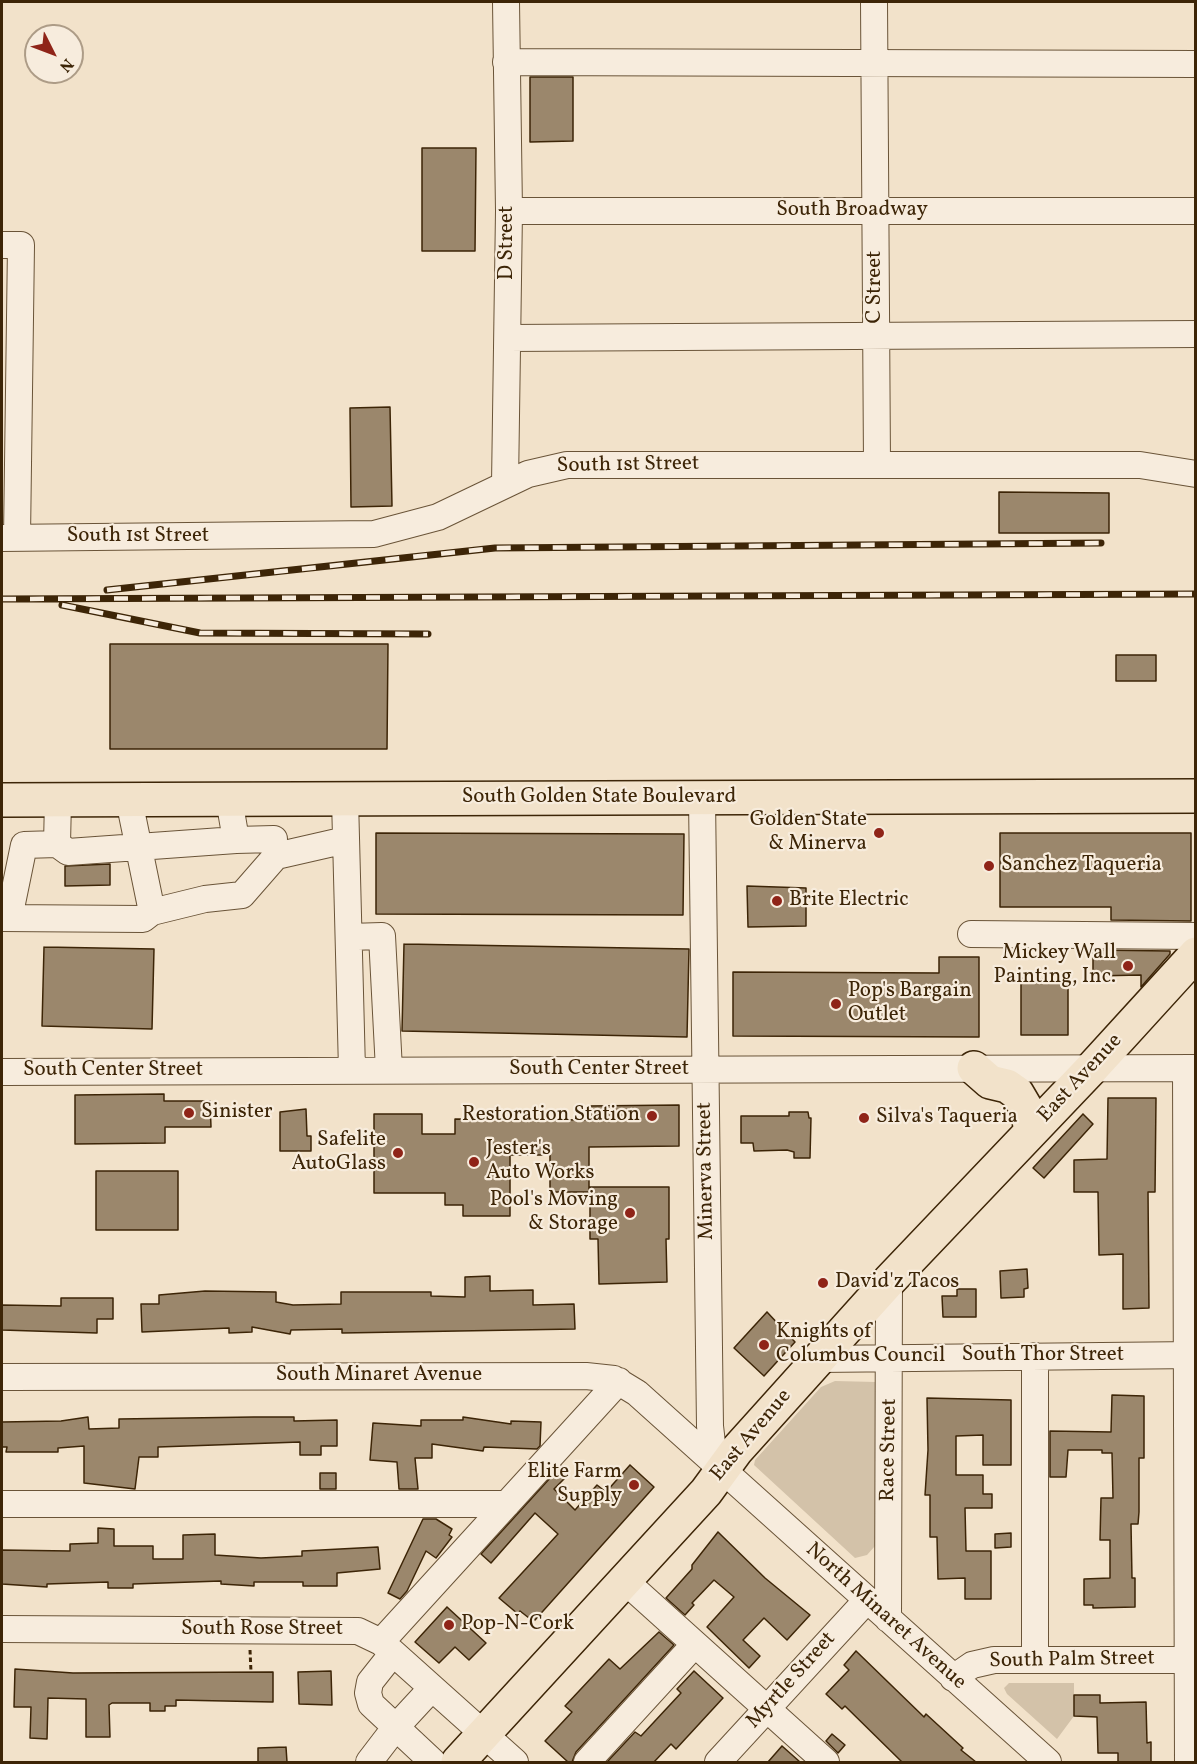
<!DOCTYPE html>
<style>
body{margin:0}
#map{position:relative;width:1197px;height:1764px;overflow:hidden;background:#f2e2ca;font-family:Vollkorn,serif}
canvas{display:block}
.frame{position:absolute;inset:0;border:3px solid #3d2507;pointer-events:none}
.north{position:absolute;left:24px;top:24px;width:60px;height:60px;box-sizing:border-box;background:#f7ecdd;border:2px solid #ad9c87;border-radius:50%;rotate:132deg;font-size:16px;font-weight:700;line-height:24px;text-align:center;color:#3d2507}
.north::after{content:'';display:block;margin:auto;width:21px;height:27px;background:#8f2418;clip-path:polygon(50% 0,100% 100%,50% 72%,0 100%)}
</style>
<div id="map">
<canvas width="1197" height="1764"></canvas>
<div class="frame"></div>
<div class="north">N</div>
</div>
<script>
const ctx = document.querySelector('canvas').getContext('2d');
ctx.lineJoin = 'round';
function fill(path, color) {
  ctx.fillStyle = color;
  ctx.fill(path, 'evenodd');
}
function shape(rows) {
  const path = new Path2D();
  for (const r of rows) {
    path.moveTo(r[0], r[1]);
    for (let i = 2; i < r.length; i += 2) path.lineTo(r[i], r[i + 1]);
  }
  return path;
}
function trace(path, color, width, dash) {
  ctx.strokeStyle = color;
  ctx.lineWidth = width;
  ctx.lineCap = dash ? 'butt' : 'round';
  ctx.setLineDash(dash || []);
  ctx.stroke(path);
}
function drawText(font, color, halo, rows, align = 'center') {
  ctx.font = font + ' Vollkorn,serif';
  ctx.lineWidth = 4.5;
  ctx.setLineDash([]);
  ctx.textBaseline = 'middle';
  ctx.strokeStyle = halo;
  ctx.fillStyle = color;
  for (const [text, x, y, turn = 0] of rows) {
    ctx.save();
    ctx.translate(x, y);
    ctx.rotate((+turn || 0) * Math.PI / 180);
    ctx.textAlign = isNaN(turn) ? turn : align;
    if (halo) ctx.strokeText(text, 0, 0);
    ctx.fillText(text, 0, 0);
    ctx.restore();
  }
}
fill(shape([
 [835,1381,876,1382,875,1546,867,1555,855,1558,754,1465,755,1460,821,1387],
 [1009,1683,1074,1683,1074,1716,1057,1739,1007,1694,1004,1688]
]), '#d3c2a9');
const building = shape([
 [530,77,573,77,573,141,530,142,530,77],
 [422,148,476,148,475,251,422,251,422,148],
 [390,407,392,506,351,507,350,408,390,407],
 [999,492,1109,493,1109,533,999,533,999,492],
 [110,644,388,644,387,749,110,749,110,644],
 [1116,655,1156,655,1156,681,1116,681,1116,655],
 [376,833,684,834,683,915,376,914,376,833],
 [1000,833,1191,833,1191,921,1111,920,1111,907,1000,907,1000,833],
 [110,864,110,885,65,886,65,866,110,864],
 [747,886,806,888,806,926,748,927,747,886],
 [404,944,689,949,687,1037,402,1031,404,944],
 [44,947,154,949,152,1029,42,1026,44,947],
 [1093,950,1170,951,1170,954,1141,987,1141,975,1093,976,1093,950],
 [939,957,979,957,979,1037,733,1036,733,972,939,973,939,957],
 [1021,978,1068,981,1068,1035,1021,1035,1021,978],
 [164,1094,164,1101,210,1101,211,1127,165,1127,165,1143,75,1144,75,1095,164,1094],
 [1108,1098,1156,1098,1155,1192,1148,1192,1149,1308,1123,1309,1123,1254,1099,1255,1098,1192,1074,1192,1074,1160,1107,1159,1108,1098],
 [679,1105,679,1146,589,1147,589,1192,550,1192,550,1155,510,1155,510,1216,463,1216,463,1205,445,1205,445,1193,374,1193,374,1114,422,1114,422,1134,455,1134,455,1119,589,1120,589,1106,679,1105],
 [306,1109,307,1136,311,1136,311,1151,280,1151,280,1112,306,1109],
 [789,1112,808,1112,809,1118,811,1118,810,1158,794,1158,794,1152,787,1150,754,1151,753,1143,741,1143,741,1116,789,1116,789,1112],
 [1083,1114,1093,1124,1044,1178,1033,1168,1083,1114],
 [96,1171,178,1171,178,1230,96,1230,96,1171],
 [590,1187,669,1187,669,1239,666,1239,667,1282,599,1284,598,1239,590,1239,590,1187],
 [1027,1269,1028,1288,1024,1289,1024,1297,1001,1298,1000,1271,1027,1269],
 [490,1276,490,1291,533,1290,533,1305,574,1304,575,1329,342,1333,342,1329,291,1330,290,1334,252,1327,252,1332,229,1333,229,1328,142,1332,141,1304,159,1304,159,1295,205,1291,276,1292,276,1302,293,1305,341,1304,341,1292,431,1292,431,1296,465,1297,465,1277,490,1276],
 [957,1289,976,1289,976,1317,943,1317,942,1296,957,1296,957,1289],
 [61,1298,113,1298,113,1319,97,1319,97,1333,2,1330,2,1305,61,1306,61,1298],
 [767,1312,795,1342,764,1376,734,1348,767,1312],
 [1112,1395,1144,1396,1144,1458,1139,1458,1139,1512,1138,1524,1131,1524,1132,1578,1135,1578,1135,1607,1093,1608,1093,1605,1084,1605,1084,1579,1110,1578,1110,1540,1100,1540,1101,1498,1113,1498,1112,1453,1102,1453,1102,1450,1068,1450,1066,1477,1050,1477,1050,1431,1111,1432,1112,1395],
 [927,1398,1011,1400,1011,1465,983,1465,983,1435,956,1436,956,1475,983,1475,983,1494,992,1494,992,1508,965,1508,966,1551,991,1551,991,1599,965,1599,965,1578,938,1579,937,1537,930,1537,930,1495,925,1495,928,1450,927,1398],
 [88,1417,89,1429,119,1428,119,1419,254,1417,294,1417,294,1421,337,1420,337,1446,321,1446,321,1455,300,1455,300,1442,158,1447,158,1457,139,1457,135,1489,84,1483,84,1446,58,1448,58,1452,6,1452,7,1447,2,1447,2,1422,61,1421,88,1417],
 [463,1417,511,1424,511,1421,541,1422,540,1446,537,1449,484,1447,483,1451,432,1444,432,1458,415,1458,418,1489,399,1489,397,1462,370,1460,373,1423,421,1426,421,1420,463,1420,463,1417],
 [630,1465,654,1487,535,1620,531,1616,529,1618,520,1611,518,1614,499,1598,558,1534,535,1513,491,1563,481,1554,561,1466,569,1474,554,1489,575,1510,597,1485,606,1492,630,1465],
 [320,1473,336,1473,336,1489,320,1489,320,1473],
 [423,1519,436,1519,452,1529,449,1535,452,1537,436,1558,426,1551,407,1591,400,1599,388,1593,423,1519],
 [98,1528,114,1529,114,1546,153,1546,153,1559,183,1559,183,1535,215,1534,215,1555,261,1558,302,1556,302,1551,378,1547,380,1569,337,1573,337,1586,303,1586,303,1582,254,1582,254,1586,221,1584,221,1581,133,1584,133,1588,108,1588,108,1582,47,1584,47,1587,2,1584,2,1550,70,1551,70,1544,98,1543,98,1528],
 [718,1532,765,1578,810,1615,787,1640,764,1618,743,1640,760,1656,749,1668,707,1627,734,1597,714,1580,692,1603,694,1605,685,1615,666,1598,692,1569,692,1565,718,1532],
 [1011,1533,1011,1547,995,1548,995,1534,1011,1533],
 [447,1607,486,1643,469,1660,455,1647,439,1663,415,1642,447,1607],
 [659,1632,674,1645,576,1752,572,1762,568,1762,545,1741,572,1712,565,1706,609,1659,620,1669,659,1632],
 [856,1651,924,1717,926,1714,963,1748,961,1750,976,1762,902,1762,845,1706,842,1709,826,1694,849,1670,844,1665,856,1651],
 [15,1669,73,1673,273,1672,273,1702,176,1700,176,1706,165,1706,165,1711,150,1711,150,1703,112,1703,109,1705,110,1737,86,1737,86,1699,48,1698,47,1739,30,1738,31,1707,14,1707,15,1669],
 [331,1671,332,1705,299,1704,298,1672,331,1671],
 [694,1671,723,1698,676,1749,671,1744,654,1762,607,1762,635,1732,641,1736,681,1693,677,1689,694,1671],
 [1074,1695,1100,1695,1100,1703,1146,1702,1147,1743,1151,1742,1151,1762,1118,1762,1118,1753,1098,1753,1097,1717,1074,1716,1074,1695],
 [832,1734,845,1745,838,1753,826,1741,832,1734],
 [782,1746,800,1762,768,1762,782,1746],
 [286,1747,287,1762,258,1762,258,1748,286,1747]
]);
fill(building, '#9b876c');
trace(building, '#3d2507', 1.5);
const minor = shape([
 [874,2,877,464],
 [506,62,1196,64],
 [509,211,1196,211],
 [2,245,21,245,17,537],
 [508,338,1196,334],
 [505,484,509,211,506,2],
 [2,538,374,534,438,517,528,474,567,465,1140,465,1196,474],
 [702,798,710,1426,713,1452,722,1470],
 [229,799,236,840,274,839],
 [345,799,352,1070],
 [129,800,152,912,205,899,242,895,276,856,346,840],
 [57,844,68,852,236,840],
 [2,918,143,919,152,912],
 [9,918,24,845,57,844,58,800],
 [971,934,1196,936],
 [349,937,382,936,389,1070],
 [1186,1068,1188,1762],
 [2,1072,1196,1068],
 [1035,1356,1035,1660],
 [819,1359,1196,1355],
 [2,1377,586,1376,614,1379,637,1393,1048,1762],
 [2,1504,507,1504],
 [625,1581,826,1762],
 [888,1619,889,1281],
 [2,1629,358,1631,381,1642,515,1762],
 [381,1642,619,1381],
 [393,1653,370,1682,368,1693,371,1704,433,1762],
 [953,1678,972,1665,994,1660,1196,1660],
 [369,1762,395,1728,432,1688],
 [587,1762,695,1644],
 [718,1762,867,1600]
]);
const major = shape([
 [2,800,1196,796],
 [974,1068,990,1082,1007,1086,1017,1093,1027,1110,1031,1131],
 [458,1762,706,1492,736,1451,889,1281,1092,1068,1196,954]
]);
trace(minor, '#6a5438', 28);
trace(major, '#3d2507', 36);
trace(shape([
 [250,1650,251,1672]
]), '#3d2507', 3, [4.5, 3]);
trace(minor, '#f7ecdd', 26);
trace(major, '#f2e2ca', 33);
const rail = shape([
 [107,590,495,548,1101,543],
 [2,599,1196,594],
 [62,605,200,633,428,634]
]);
trace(rail, '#3d2507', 7);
trace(rail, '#f7ecdd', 4.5, [14]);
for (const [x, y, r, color] of [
 [879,833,6,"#8f2418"],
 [989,866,6,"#8f2418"],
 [777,901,6,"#8f2418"],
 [1128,966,6,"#8f2418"],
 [836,1004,6,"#8f2418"],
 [189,1113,6,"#8f2418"],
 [652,1116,6,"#8f2418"],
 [864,1118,6,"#8f2418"],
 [398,1153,6,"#8f2418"],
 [474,1162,6,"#8f2418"],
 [630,1213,6,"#8f2418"],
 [823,1283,6,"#8f2418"],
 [764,1345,6,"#8f2418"],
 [634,1485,6,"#8f2418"],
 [449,1625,6,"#8f2418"]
]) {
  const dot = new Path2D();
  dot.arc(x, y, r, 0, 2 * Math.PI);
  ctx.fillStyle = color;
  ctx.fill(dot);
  trace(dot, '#f7ecdd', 2);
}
drawText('21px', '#3d2507', '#f7ecdd', [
 ["South Broadway",852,211],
 ["D Street",508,243,-90],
 ["C Street",876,287,-90],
 ["South 1st Street",628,466,-1],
 ["South 1st Street",138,537],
 ["South Golden State Boulevard",599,798],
 ["South Center Street",599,1070],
 ["South Center Street",113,1071],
 ["East Avenue",1081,1079,-47],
 ["Minerva Street",707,1171,-91],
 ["South Thor Street",1043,1356],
 ["South Minaret Avenue",379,1376],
 ["East Avenue",752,1436,-50],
 ["Race Street",890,1450,-89],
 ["North Minaret Avenue",885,1617,42],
 ["South Rose Street",262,1630],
 ["South Palm Street",1072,1661,-1],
 ["Myrtle Street",792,1681,-48]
]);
drawText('21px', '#3d2507', '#f7ecdd', [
 ["Golden State",867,821,"right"],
 ["& Minerva",867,845,"right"],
 ["Sanchez Taqueria",1001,866],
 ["Brite Electric",789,901],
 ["Mickey Wall",1116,954,"right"],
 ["Painting, Inc.",1116,978,"right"],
 ["Pop's Bargain",848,992],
 ["Outlet",848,1016],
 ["Sinister",201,1113],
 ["Restoration Station",640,1116,"right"],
 ["Silva's Taqueria",876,1118],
 ["Safelite",386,1141,"right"],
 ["AutoGlass",386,1165,"right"],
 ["Jester's",486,1150],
 ["Auto Works",486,1174],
 ["Pool's Moving",618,1201,"right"],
 ["& Storage",618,1225,"right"],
 ["David'z Tacos",835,1283],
 ["Knights of",776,1333],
 ["Columbus Council",776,1357],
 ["Elite Farm",622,1473,"right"],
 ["Supply",622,1497,"right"],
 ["Pop-N-Cork",461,1625]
], 'left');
</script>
